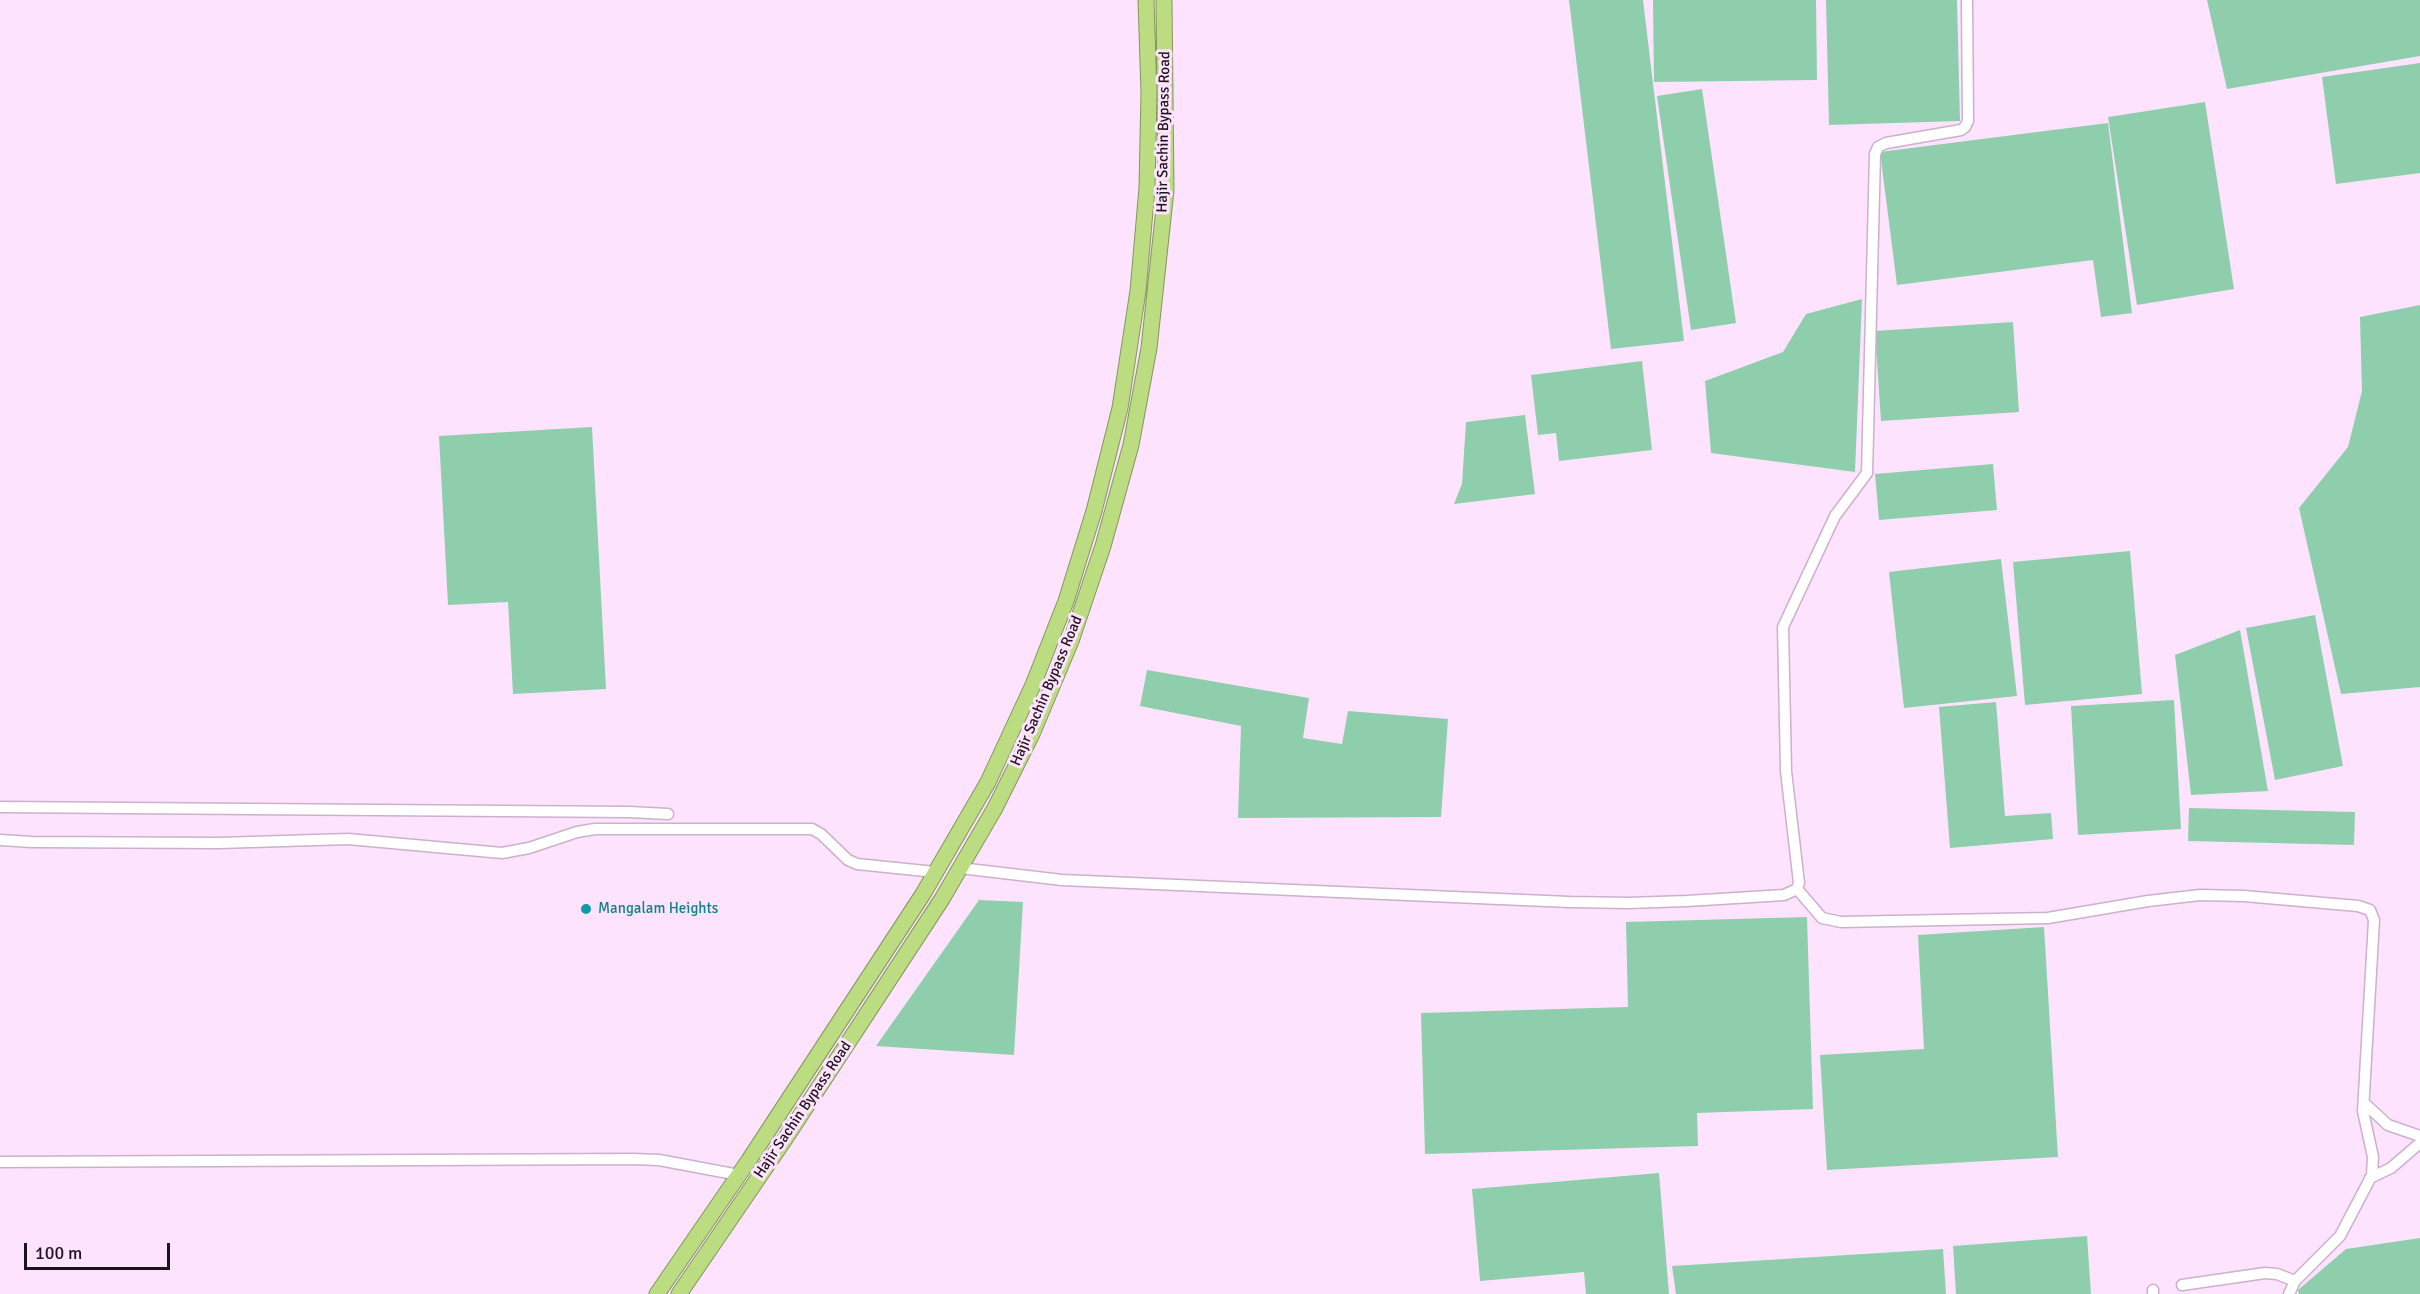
<!DOCTYPE html>
<style>
body{margin:0}
#map{position:relative;width:2420px;height:1294px;overflow:hidden;background:#fee3fe;font-family:Signika,sans-serif}
canvas{display:block}
.scale{position:absolute;left:24px;top:1243px;width:146px;height:27px;box-sizing:border-box;border:3px solid #1d131d;border-top:0;padding-left:8px;font-size:18px;line-height:21px;white-space:nowrap;color:#1d131d;-webkit-text-stroke:4px #fee3fe;paint-order:stroke}
</style>
<div id="map">
<canvas width="2420" height="1294"></canvas>
<div class="scale">100 m</div>
</div>
<script>
const ctx = document.querySelector('canvas').getContext('2d');
ctx.lineJoin = 'round';
function fill(path, color) {
  ctx.fillStyle = color;
  ctx.fill(path, 'evenodd');
}
function shape(rows) {
  const path = new Path2D();
  for (const r of rows) {
    path.moveTo(r[0], r[1]);
    for (let i = 2; i < r.length; i += 2) path.lineTo(r[i], r[i + 1]);
  }
  return path;
}
function trace(path, color, width, dash) {
  ctx.strokeStyle = color;
  ctx.lineWidth = width;
  ctx.lineCap = dash ? 'butt' : 'round';
  ctx.setLineDash(dash || []);
  ctx.stroke(path);
}
function drawText(font, color, halo, rows, align = 'center') {
  ctx.font = font + ' Signika,sans-serif';
  ctx.lineWidth = 6;
  ctx.setLineDash([]);
  ctx.textBaseline = 'middle';
  ctx.strokeStyle = halo;
  ctx.fillStyle = color;
  for (const [text, x, y, turn = 0] of rows) {
    ctx.save();
    ctx.translate(x, y);
    ctx.rotate((+turn || 0) * Math.PI / 180);
    ctx.textAlign = isNaN(turn) ? turn : align;
    if (halo) ctx.strokeText(text, 0, 0);
    ctx.fillText(text, 0, 0);
    ctx.restore();
  }
}
fill(shape([
 [1569,0,1643,0,1684,341,1611,349],
 [1653,0,1816,0,1817,80,1654,82],
 [1826,0,1957,0,1960,121,1829,125],
 [2207,0,2420,0,2420,56,2227,89],
 [2420,63,2420,173,2336,184,2322,77],
 [1702,89,1736,323,1691,330,1657,96],
 [2205,102,2234,289,2137,305,2108,117],
 [2108,123,2132,313,2101,317,2093,260,1897,285,1880,152],
 [1862,299,1855,472,1711,453,1705,381,1783,352,1806,314],
 [2420,305,2420,687,2341,694,2299,508,2348,447,2362,391,2360,317],
 [2013,322,2019,412,1881,421,1875,331],
 [1642,361,1652,450,1559,461,1556,433,1538,435,1531,375],
 [1525,415,1535,494,1454,504,1462,484,1466,422],
 [592,427,606,689,513,694,508,602,448,605,439,436],
 [1993,464,1997,510,1879,520,1875,474],
 [2130,551,2142,694,2025,705,2013,562],
 [2001,559,2017,696,1904,708,1889,572],
 [2315,615,2343,766,2275,780,2246,628],
 [2240,630,2268,791,2191,795,2175,655],
 [1147,670,1309,698,1303,738,1342,744,1348,711,1448,719,1441,817,1238,818,1241,726,1140,706],
 [2174,700,2181,829,2078,835,2071,706],
 [1996,702,2005,816,2051,813,2053,839,1950,848,1939,707],
 [2189,808,2355,812,2354,845,2188,841],
 [979,900,1023,902,1014,1055,876,1046],
 [1807,917,1813,1109,1697,1113,1698,1146,1425,1154,1421,1013,1628,1007,1626,922],
 [2044,927,2058,1157,1827,1170,1820,1055,1924,1049,1918,935],
 [1659,1173,1669,1294,1586,1294,1584,1272,1480,1281,1472,1189],
 [2087,1236,2091,1294,1956,1294,1953,1246],
 [2420,1238,2420,1294,2299,1294,2298,1290,2346,1249],
 [1943,1249,1946,1294,1676,1294,1672,1266]
]), '#8eceac');
const minor = shape([
 [0,807,629,812,668,814],
 [0,840,32,842,219,843,348,839,502,853,529,848,577,832,595,829,812,829,821,834,848,860,857,864,935,872],
 [960,868,1062,880,1569,902,1629,903,1687,901,1784,895,1797,889,1799,883,1786,771,1783,627,1835,516,1867,473,1875,154,1878,147,1886,143,1961,130,1965,127,1968,121,1967,0],
 [1797,889,1822,918,1841,922,2048,918,2148,901,2200,895,2244,896,2358,906,2370,910,2374,920,2363,1111,2373,1157,2372,1175,2340,1236,2295,1281,2289,1294],
 [2364,1103,2388,1125,2420,1136],
 [0,1162,633,1159,659,1160,739,1175],
 [2370,1178,2391,1168,2420,1143],
 [2182,1285,2265,1273,2277,1274,2295,1281],
 [2153,1290,2153,1294]
]);
const highway = shape([
 [657,1294,749,1160,923,894,988,782,1033,685,1066,601,1094,511,1120,408,1138,291,1147,188,1149,93,1146,0],
 [679,1294,785,1139,942,899,995,808,1032,734,1071,641,1103,546,1131,445,1149,348,1166,190,1164,0]
]);
trace(minor, '#cbb1ca', 13);
trace(highway, '#84965e', 17);
trace(minor, '#fff', 10);
trace(highway, '#bcdc81', 15);
for (const [x, y, r, color] of [
 [586,909,6,"#0f9aa8"]
]) {
  const dot = new Path2D();
  dot.arc(x, y, r, 0, 2 * Math.PI);
  ctx.fillStyle = color;
  ctx.fill(dot);
  trace(dot, '#fee3fe', 2);
}
drawText('15px', '#1d131d', '#fee3fe', [
 ["Hajir Sachin Bypass Road",1164,132,-89],
 ["Hajir Sachin Bypass Road",1047,691,-67],
 ["Hajir Sachin Bypass Road",803,1110,-56]
]);
drawText('15px', '#0d838f', '#fee3fe', [
 ["Mangalam Heights",598,909]
], 'left');
</script>
